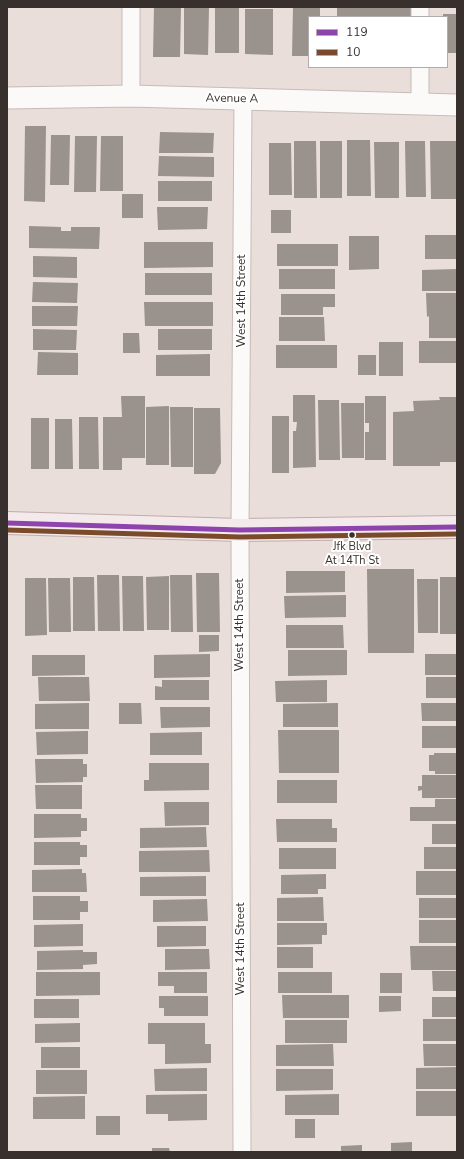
<!DOCTYPE html>
<style>
body{margin:0}
#map{position:relative;width:464px;height:1159px;overflow:hidden;background:#e9ded9;font-family:"Nunito Sans",sans-serif}
canvas{display:block}
.frame{position:absolute;inset:0;border:8px solid #37302d;pointer-events:none}
.legend{position:absolute;left:308px;top:16px;width:140px;height:52px;box-sizing:border-box;background:#fff;border:1px solid #afacab;margin:0;padding:5px 7px;list-style:none;font-size:12px;color:#37302d}
.legend li{display:flex;align-items:center;gap:8px;height:20px}
.legend b{width:20px;border:1px solid #afacab}
</style>
<div id="map">
<canvas width="464" height="1159"></canvas>
<div class="frame"></div>
<ul class="legend">
<li><b style="height:5px;background:#8e44ad"></b>119</li>
<li><b style="height:5px;background:#7a4b2a"></b>10</li>
</ul>
</div>
<script>
const ctx = document.querySelector('canvas').getContext('2d');
ctx.lineJoin = 'round';
function fill(path, color) {
  ctx.fillStyle = color;
  ctx.fill(path, 'evenodd');
}
function shape(rows) {
  const path = new Path2D();
  for (const r of rows) {
    path.moveTo(r[0], r[1]);
    for (let i = 2; i < r.length; i += 2) path.lineTo(r[i], r[i + 1]);
  }
  return path;
}
function trace(path, color, width, dash) {
  ctx.strokeStyle = color;
  ctx.lineWidth = width;
  ctx.lineCap = dash ? 'butt' : 'round';
  ctx.setLineDash(dash || []);
  ctx.stroke(path);
}
function drawText(font, color, halo, rows, align = 'center') {
  ctx.font = font + ' "Nunito Sans",sans-serif';
  ctx.lineWidth = 4;
  ctx.setLineDash([]);
  ctx.textBaseline = 'middle';
  ctx.strokeStyle = halo;
  ctx.fillStyle = color;
  for (const [text, x, y, turn = 0] of rows) {
    ctx.save();
    ctx.translate(x, y);
    ctx.rotate((+turn || 0) * Math.PI / 180);
    ctx.textAlign = isNaN(turn) ? turn : align;
    if (halo) ctx.strokeText(text, 0, 0);
    ctx.fillText(text, 0, 0);
    ctx.restore();
  }
}
fill(shape([
 [154,7,181,7,180,57,153,57],
 [184,7,209,7,208,55,184,54],
 [215,7,239,7,239,53,215,53],
 [293,7,320,7,320,17,309,17,309,56,292,56],
 [337,7,411,7,411,17,337,17],
 [245,9,273,9,273,55,245,54],
 [443,14,457,14,457,53,447,53,447,17,443,17],
 [25,126,46,126,45,202,24,201],
 [160,132,214,133,213,153,159,153],
 [51,135,70,135,69,185,50,185],
 [75,136,97,136,96,192,74,192],
 [101,136,123,136,123,191,100,191],
 [347,140,370,140,371,196,347,196],
 [294,141,316,141,317,198,294,198],
 [320,141,342,141,342,198,320,198],
 [405,141,425,141,426,197,406,197],
 [430,141,456,141,456,199,431,199],
 [374,142,399,142,399,198,375,198],
 [269,143,291,143,292,195,269,195],
 [159,156,214,157,214,177,158,176],
 [158,181,212,181,212,201,158,201],
 [122,194,143,194,143,218,122,218],
 [157,207,208,207,207,229,158,230],
 [271,210,291,210,291,233,271,233],
 [29,226,61,227,61,231,71,231,71,227,100,227,99,249,29,248],
 [425,235,457,235,457,259,425,259],
 [349,236,379,236,379,269,349,270],
 [144,242,213,242,213,267,144,268],
 [277,244,338,244,338,266,277,266],
 [33,256,77,257,77,278,33,277],
 [279,269,335,269,335,289,279,289],
 [457,269,457,291,422,291,422,270],
 [145,273,212,273,212,295,145,295],
 [33,282,78,283,77,303,32,302],
 [426,293,457,293,457,338,429,338,429,316,427,317],
 [281,294,335,294,335,307,323,307,323,315,281,315],
 [144,302,213,302,213,326,145,326],
 [32,306,78,306,77,326,32,326],
 [279,317,324,317,325,341,279,341],
 [33,329,77,330,76,350,33,350],
 [158,329,212,329,212,350,158,350],
 [123,333,139,333,140,353,123,353],
 [419,341,457,341,457,363,419,363],
 [379,342,403,342,403,376,379,376],
 [276,345,337,345,337,368,276,368],
 [38,352,78,353,78,375,37,375],
 [210,354,210,376,156,376,156,355],
 [358,355,376,355,376,375,358,375],
 [293,395,315,395,316,467,293,468,293,431,296,431,297,422,293,422],
 [121,396,145,396,145,458,122,458,122,470,103,470,103,417,122,417],
 [365,396,386,396,386,460,365,460,365,432,369,432,369,423,365,423],
 [439,397,457,397,457,462,440,462,440,466,393,466,393,412,414,411,413,401,440,400],
 [318,400,339,400,340,460,319,460],
 [341,403,364,403,364,458,342,458],
 [169,406,169,465,146,465,146,407],
 [170,407,193,407,193,467,171,467],
 [194,408,220,408,221,463,215,474,194,474],
 [272,416,289,416,289,473,272,473],
 [79,417,98,417,99,469,79,469],
 [31,418,49,418,49,469,31,469],
 [55,419,72,419,73,469,55,469],
 [367,569,414,569,414,653,368,653],
 [286,571,345,571,345,592,286,593],
 [196,573,219,573,220,632,197,632],
 [97,575,119,575,120,631,98,631],
 [170,575,192,575,193,632,171,632],
 [122,576,143,576,144,631,123,631],
 [169,576,169,630,147,630,146,577],
 [73,577,94,577,95,631,73,631],
 [440,577,457,577,457,634,440,634],
 [25,578,46,578,47,635,25,636],
 [48,578,70,578,71,632,49,632],
 [417,579,438,579,438,633,418,633],
 [346,595,346,617,285,618,284,596],
 [286,625,343,625,344,648,286,648],
 [199,635,219,635,219,651,199,652],
 [288,650,347,650,347,675,288,676],
 [210,654,210,677,154,678,154,655],
 [425,654,457,654,457,675,425,675],
 [32,655,85,655,85,675,32,676],
 [38,677,89,677,90,701,39,701],
 [426,677,457,677,457,698,426,698],
 [162,680,209,680,209,700,155,700,155,686,162,687],
 [327,680,327,702,276,702,275,681],
 [89,703,89,729,35,729,35,704],
 [119,703,141,703,142,724,119,724],
 [338,703,338,727,283,727,283,704],
 [421,703,457,703,457,721,422,721],
 [160,707,210,707,210,727,161,728],
 [422,726,457,726,457,748,422,748],
 [278,730,339,730,339,773,279,773],
 [88,731,88,754,37,755,36,732],
 [202,732,202,755,150,755,150,733],
 [434,753,457,753,457,774,435,774,435,771,429,771,429,755,434,755],
 [35,759,83,759,83,764,87,764,87,777,83,777,83,782,36,783],
 [149,763,209,763,209,790,144,791,144,780,149,780],
 [422,775,457,775,457,798,422,798,422,790,418,791,418,786,422,786],
 [277,780,337,780,337,803,277,803],
 [35,785,82,785,82,809,36,809],
 [435,799,457,799,457,821,410,821,410,807,435,807],
 [164,802,209,802,209,825,165,826],
 [34,814,81,814,81,818,87,818,87,831,81,831,81,837,34,838],
 [276,819,332,819,332,828,337,828,337,842,277,842],
 [432,824,457,824,457,844,432,844],
 [206,827,207,847,140,848,140,828],
 [34,842,80,842,80,845,87,845,87,857,80,857,80,865,34,865],
 [424,847,457,847,457,869,424,869],
 [279,848,336,848,336,869,279,869],
 [209,850,210,872,139,872,139,851],
 [82,869,82,873,86,873,87,892,32,892,32,870],
 [416,871,457,871,457,895,416,895],
 [326,874,326,889,318,889,318,894,281,894,281,875],
 [206,876,206,896,140,896,140,877],
 [33,896,80,896,80,901,88,901,88,912,80,912,80,920,33,920],
 [323,897,324,921,277,921,277,898],
 [419,898,457,898,457,918,419,918],
 [207,899,208,921,153,922,153,900],
 [419,920,457,920,457,943,419,943],
 [277,923,327,923,327,935,322,935,322,944,277,945],
 [83,924,83,946,34,947,34,925],
 [157,926,206,926,206,946,157,947],
 [410,946,457,946,457,970,411,970],
 [277,947,313,947,313,968,277,968],
 [165,949,209,949,210,969,165,970],
 [83,950,83,952,97,952,97,964,83,965,83,969,37,970,37,951],
 [432,971,457,971,457,991,433,991],
 [36,972,100,972,100,995,36,996],
 [158,972,207,972,207,993,174,993,174,986,158,986],
 [278,972,332,972,332,993,278,993],
 [380,973,402,973,402,993,380,993],
 [282,995,349,995,349,1018,283,1018],
 [159,996,208,996,208,1016,164,1016,164,1008,159,1008],
 [379,996,401,996,401,1011,379,1012],
 [432,997,457,997,457,1017,432,1017],
 [34,999,79,999,79,1018,34,1018],
 [423,1019,457,1019,457,1041,423,1041],
 [285,1020,347,1020,347,1043,285,1043],
 [80,1023,80,1042,35,1043,35,1024],
 [148,1023,205,1023,205,1044,211,1044,211,1063,165,1064,165,1044,148,1044],
 [333,1044,334,1066,276,1066,276,1045],
 [423,1044,457,1044,457,1066,424,1066],
 [41,1047,80,1047,80,1068,41,1068],
 [457,1067,457,1089,416,1089,416,1068],
 [207,1068,207,1091,155,1091,154,1069],
 [276,1069,333,1069,333,1090,276,1091],
 [36,1070,87,1070,87,1094,36,1094],
 [416,1091,457,1091,457,1116,416,1116],
 [207,1094,207,1120,168,1121,168,1114,146,1114,146,1095],
 [339,1094,339,1115,285,1115,285,1095],
 [85,1096,85,1119,33,1119,33,1097],
 [96,1116,120,1116,120,1135,96,1135],
 [295,1119,315,1119,315,1138,295,1138],
 [412,1142,412,1152,391,1152,391,1143],
 [362,1145,362,1152,341,1152,341,1146],
 [152,1148,169,1148,170,1152,152,1152]
]), '#99928d');
const minor = shape([
 [420,17,420,7],
 [131,96,131,7],
 [420,103,420,67],
 [242,1152,240,530,243,99]
]);
const tertiary = shape([
 [7,98,131,96,457,105]
]);
const primary = shape([
 [7,523,240,530,457,527]
]);
trace(minor, '#c5bcb8', 19);
trace(tertiary, '#c5bcb8', 23);
trace(primary, '#c0acac', 24);
trace(minor, '#fcfaf9', 17);
trace(tertiary, '#fcfaf9', 21);
trace(primary, '#f4eaeb', 22);
trace(shape([
 [7,523,240,530,457,527]
]), '#8e44ad', 5);
trace(shape([
 [7,530,240,537,457,534]
]), '#7a4b2a', 5);
for (const [x, y, r, color] of [
 [352,535,3.5,"#37302d"]
]) {
  const dot = new Path2D();
  dot.arc(x, y, r, 0, 2 * Math.PI);
  ctx.fillStyle = color;
  ctx.fill(dot);
  trace(dot, '#fff', 1.5);
}
drawText('11px', '#37302d', '#fff', [
 ["Jfk Blvd",352,547],
 ["At 14Th St",352,561]
]);
drawText('12px', '#37302d', '#fff', [
 ["Avenue A",232,99,1],
 ["West 14th Street",242,301,-90],
 ["West 14th Street",240,625,-90],
 ["West 14th Street",241,949,-90]
]);
</script>
